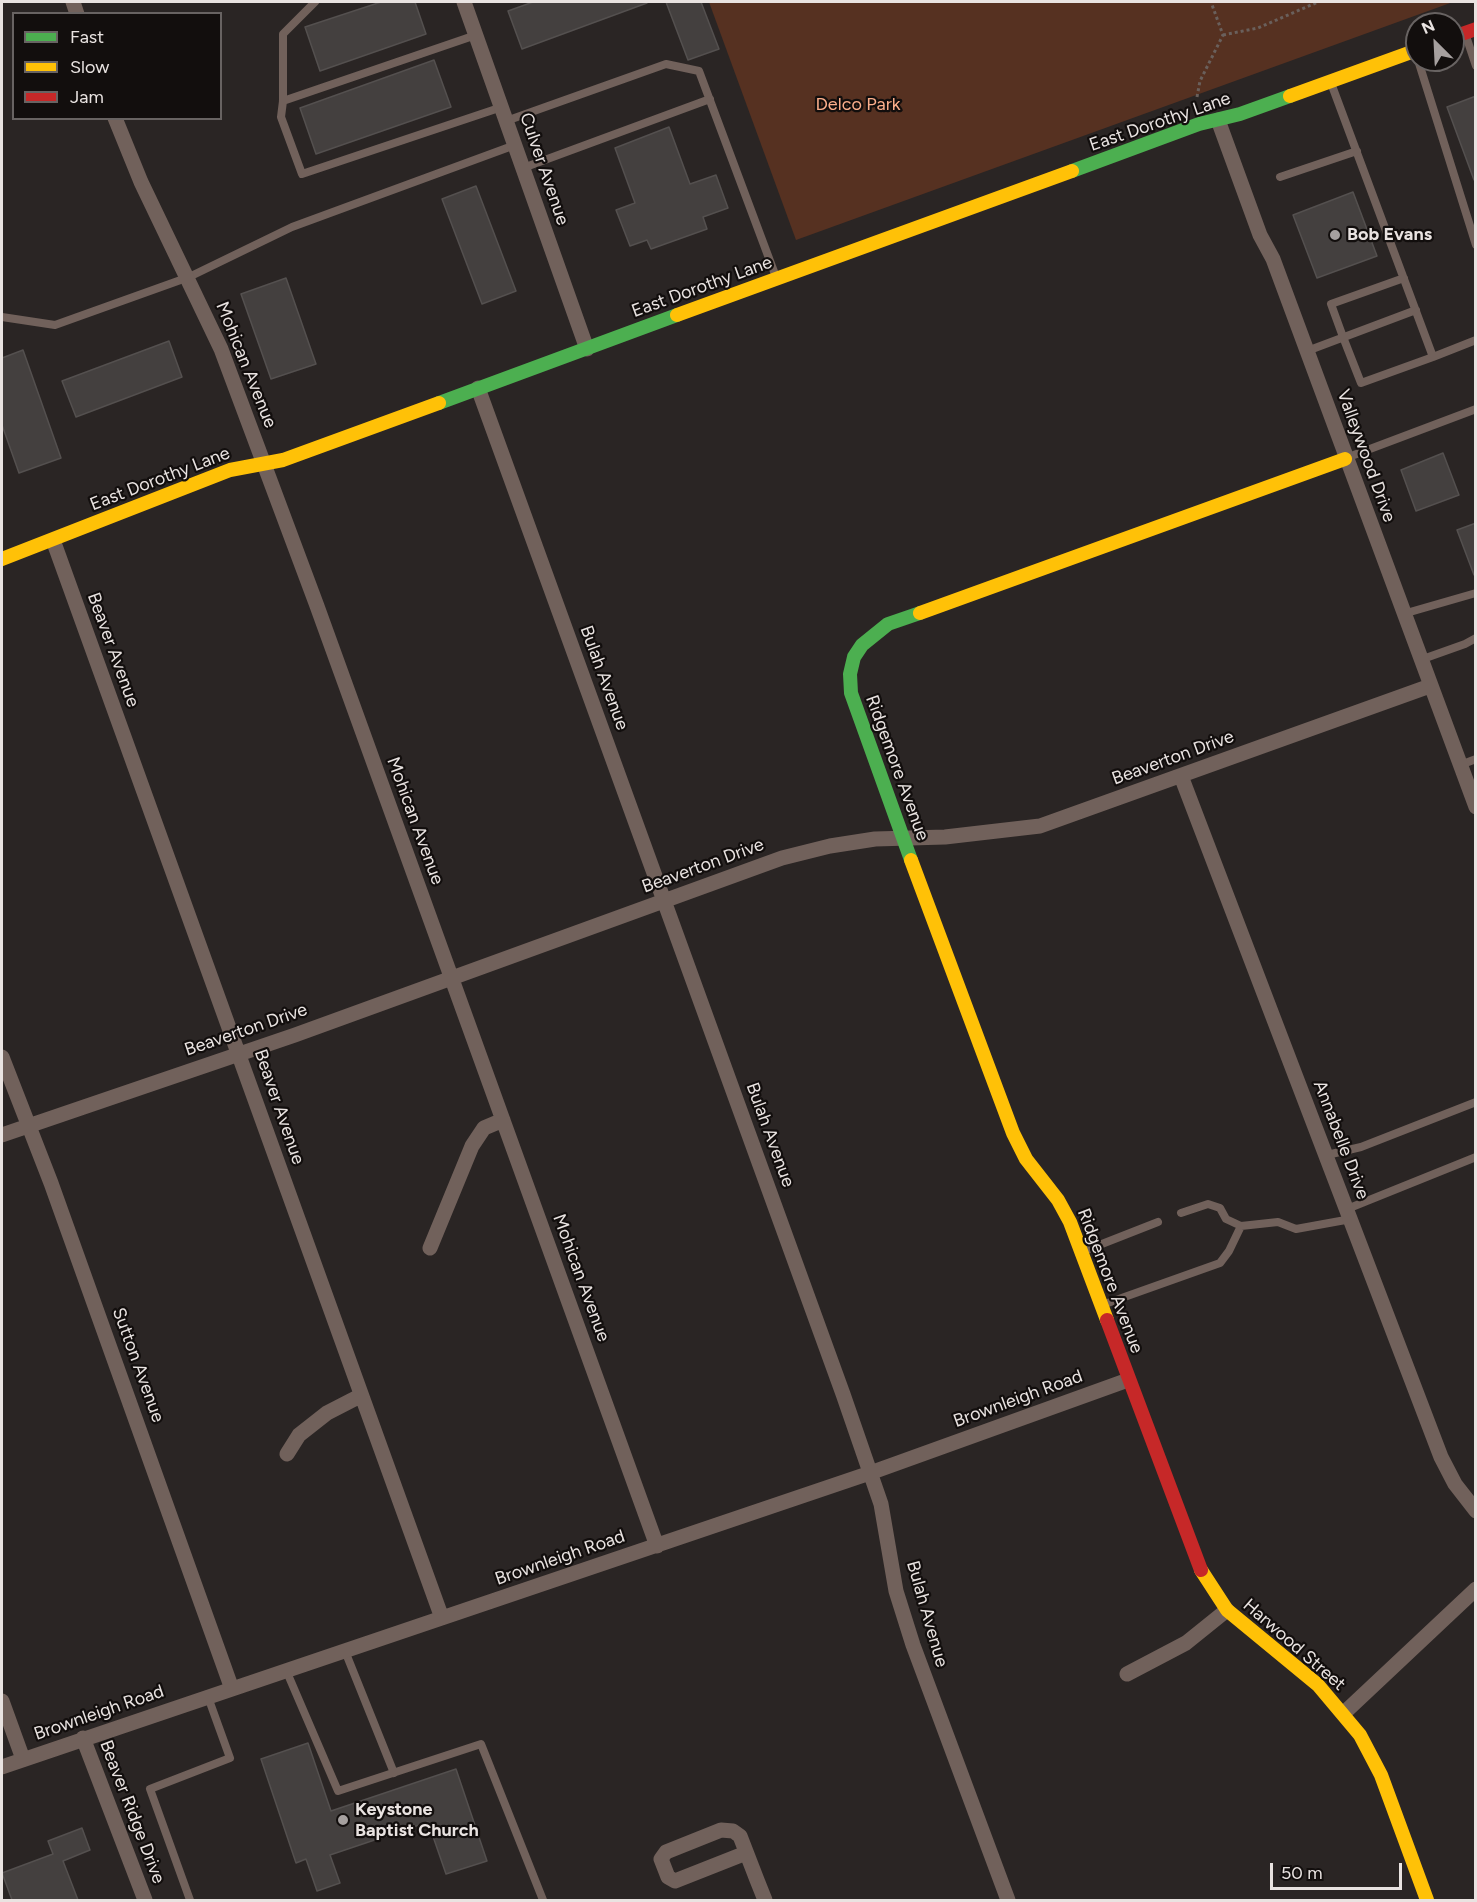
<!DOCTYPE html>
<style>
body{margin:0}
#map{position:relative;width:1477px;height:1902px;overflow:hidden;background:#2a2524;font-family:Figtree,sans-serif}
canvas{display:block}
.frame{position:absolute;inset:0;border:3px solid #e9e3e1;pointer-events:none}
.legend{position:absolute;left:12px;top:12px;width:210px;height:108px;box-sizing:border-box;background:#120e0d;border:2px solid #686362;margin:0;padding:8px 10px;list-style:none;font-size:18px;color:#e9e3e1}
.legend li{display:flex;align-items:center;gap:12px;height:30px}
.legend b{width:30px;border:2px solid #686362}
.north{position:absolute;left:1405px;top:12px;width:60px;height:60px;box-sizing:border-box;background:#120e0d;border:2px solid #686362;border-radius:50%;rotate:336deg;font-size:16px;font-weight:700;line-height:24px;text-align:center;color:#e9e3e1}
.north::after{content:'';display:block;margin:auto;width:21px;height:27px;background:#a6a09f;clip-path:polygon(50% 0,100% 100%,50% 72%,0 100%)}
.scale{position:absolute;left:1270px;top:1863px;width:132px;height:27px;box-sizing:border-box;border:3px solid #e9e3e1;border-top:0;padding-left:8px;font-size:18px;line-height:21px;white-space:nowrap;color:#e9e3e1;-webkit-text-stroke:4px #120e0d;paint-order:stroke}
</style>
<div id="map">
<canvas width="1477" height="1902"></canvas>
<div class="frame"></div>
<ul class="legend">
<li><b style="height:8px;background:#4caf50"></b>Fast</li>
<li><b style="height:8px;background:#ffc107"></b>Slow</li>
<li><b style="height:8px;background:#c62828"></b>Jam</li>
</ul>
<div class="north">N</div>
<div class="scale">50 m</div>
</div>
<script>
const ctx = document.querySelector('canvas').getContext('2d');
ctx.lineJoin = 'round';
function fill(path, color) {
  ctx.fillStyle = color;
  ctx.fill(path, 'evenodd');
}
function shape(rows) {
  const path = new Path2D();
  for (const r of rows) {
    path.moveTo(r[0], r[1]);
    for (let i = 2; i < r.length; i += 2) path.lineTo(r[i], r[i + 1]);
  }
  return path;
}
function trace(path, color, width, dash) {
  ctx.strokeStyle = color;
  ctx.lineWidth = width;
  ctx.lineCap = dash ? 'butt' : 'round';
  ctx.setLineDash(dash || []);
  ctx.stroke(path);
}
function drawText(font, color, halo, rows, align = 'center') {
  ctx.font = font + ' Figtree,sans-serif';
  ctx.lineWidth = 4.5;
  ctx.setLineDash([]);
  ctx.textBaseline = 'middle';
  ctx.strokeStyle = halo;
  ctx.fillStyle = color;
  for (const [text, x, y, turn = 0] of rows) {
    ctx.save();
    ctx.translate(x, y);
    ctx.rotate((+turn || 0) * Math.PI / 180);
    ctx.textAlign = isNaN(turn) ? turn : align;
    if (halo) ctx.strokeText(text, 0, 0);
    ctx.fillText(text, 0, 0);
    ctx.restore();
  }
}
fill(shape([
 [709,2,1453,2,796,240]
]), '#563121');
const building = shape([
 [381,2,415,2,426,34,320,71,305,27,381,2],
 [533,2,646,2,647,3,522,49,508,11,533,2],
 [666,2,701,2,719,49,688,60,666,2],
 [434,60,451,107,316,154,300,108,434,60],
 [1476,96,1476,180,1474,180,1447,107,1476,96],
 [669,127,690,184,716,175,728,208,703,217,707,229,651,249,647,240,630,246,616,210,635,203,615,148,669,127],
 [476,186,516,291,482,304,442,199,476,186],
 [1353,192,1377,256,1317,278,1293,215,1353,192],
 [286,278,316,364,271,379,241,294,286,278],
 [169,341,182,377,76,417,62,381,169,341],
 [23,350,61,458,19,473,2,425,2,358,23,350],
 [1443,453,1459,495,1416,511,1401,470,1443,453],
 [1476,523,1476,575,1474,575,1457,530,1476,523],
 [308,1743,331,1811,456,1769,487,1861,446,1874,428,1822,330,1855,340,1883,317,1891,306,1859,296,1863,261,1759,308,1743],
 [82,1828,90,1850,63,1861,78,1900,12,1900,2,1873,53,1854,48,1841,82,1828]
]);
fill(building, '#44403f');
trace(building, '#54504f', 1.5);
trace(shape([
 [1223,35,1258,28,1318,2],
 [1197,97,1200,81,1223,35,1211,2]
]), '#6a605c', 3, [3, 3]);
trace(shape([
 [315,2,283,34,283,101,281,117,302,174,502,107],
 [1466,36,1476,66],
 [1418,60,1476,245],
 [1331,83,1433,357,1476,340],
 [283,101,476,35],
 [506,121,666,64,699,71,776,277],
 [523,168,710,99],
 [1280,177,1357,151],
 [1404,278,1331,304,1343,337,1361,383,1433,357],
 [2,317,55,325,189,277,292,227,515,145],
 [1307,351,1416,310],
 [1346,458,1476,409],
 [1403,614,1476,593],
 [1420,660,1465,644,1476,638],
 [1460,765,1476,759],
 [1327,1155,1361,1147,1476,1102],
 [1347,1209,1476,1157],
 [1181,1213,1208,1204,1220,1208,1226,1219,1241,1226,1278,1222,1296,1229,1351,1219],
 [1084,1251,1158,1222],
 [1102,1305,1220,1263,1229,1251,1241,1226],
 [345,1651,394,1773],
 [286,1670,338,1791,481,1744,543,1900],
 [190,1900,150,1789,230,1758,208,1697]
]), '#71615b', 8);
trace(shape([
 [73,2,77,14],
 [464,2,587,349],
 [115,118,141,182,221,349,317,606,657,1546],
 [1218,120,1260,235,1273,259,1476,807],
 [478,388,843,1394,881,1504,896,1591,913,1645,1008,1900],
 [53,540,442,1618],
 [1181,776,1441,1457,1455,1484,1476,1511],
 [2,1057,51,1183,232,1689],
 [2,1135,295,1035,782,858,830,846,875,839,945,837,1040,826,1430,686],
 [430,1248,472,1146,484,1128,503,1120],
 [287,1454,299,1435,327,1413,360,1396],
 [1127,1674,1186,1643,1227,1610],
 [2,1701,23,1759],
 [1344,1713,1476,1589],
 [83,1738,145,1900],
 [2,1767,870,1473,1128,1380],
 [746,1853,675,1881,668,1877,661,1859,666,1852,721,1830,733,1831,740,1836,757,1880,765,1900]
]), '#71615b', 15);
trace(shape([
 [1072,171,1199,124,1240,114,1290,96],
 [439,403,677,315],
 [911,860,851,693,850,674,854,657,862,645,888,624,920,613]
]), '#4caf50', 14);
trace(shape([
 [1290,96,1417,50],
 [677,315,1072,171],
 [2,559,230,470,283,460,439,403],
 [920,613,1345,459],
 [911,860,1013,1133,1026,1159,1058,1200,1070,1222,1107,1320],
 [1201,1570,1227,1610,1318,1685,1360,1735,1381,1775,1427,1900]
]), '#ffc107', 14);
trace(shape([
 [1453,37,1476,29],
 [1107,1320,1201,1570]
]), '#c62828', 14);
for (const [x, y, r, color] of [
 [1335,235,6,"#a6a09f"],
 [343,1820,6,"#a6a09f"]
]) {
  const dot = new Path2D();
  dot.arc(x, y, r, 0, 2 * Math.PI);
  ctx.fillStyle = color;
  ctx.fill(dot);
  trace(dot, '#120e0d', 2);
}
drawText('18px', '#fcaf8c', '#120e0d', [
 ["Delco Park",858,105]
]);
drawText('18px', '#e9e3e1', '#120e0d', [
 ["East Dorothy Lane",1160,122,-19],
 ["Culver Avenue",544,169,71],
 ["East Dorothy Lane",702,287,-20],
 ["Mohican Avenue",246,365,68],
 ["Valleywood Drive",1366,456,70],
 ["East Dorothy Lane",160,479,-21],
 ["Beaver Avenue",113,650,70],
 ["Bulah Avenue",604,678,70],
 ["Beaverton Drive",1173,758,-20],
 ["Ridgemore Avenue",897,768,70],
 ["Mohican Avenue",415,821,70],
 ["Beaverton Drive",703,866,-20],
 ["Beaverton Drive",246,1030,-19],
 ["Beaver Avenue",279,1107,71],
 ["Bulah Avenue",770,1135,70],
 ["Annabelle Drive",1341,1140,69],
 ["Mohican Avenue",581,1278,70],
 ["Ridgemore Avenue",1110,1281,69],
 ["Sutton Avenue",138,1365,70],
 ["Brownleigh Road",1018,1399,-20],
 ["Brownleigh Road",560,1558,-19],
 ["Bulah Avenue",927,1614,74],
 ["Harwood Street",1294,1645,41],
 ["Brownleigh Road",99,1713,-19],
 ["Beaver Ridge Drive",132,1812,69]
]);
drawText('bold 18px', '#e9e3e1', '#120e0d', [
 ["Bob Evans",1347,235],
 ["Keystone",355,1810],
 ["Baptist Church",355,1831]
], 'left');
</script>
